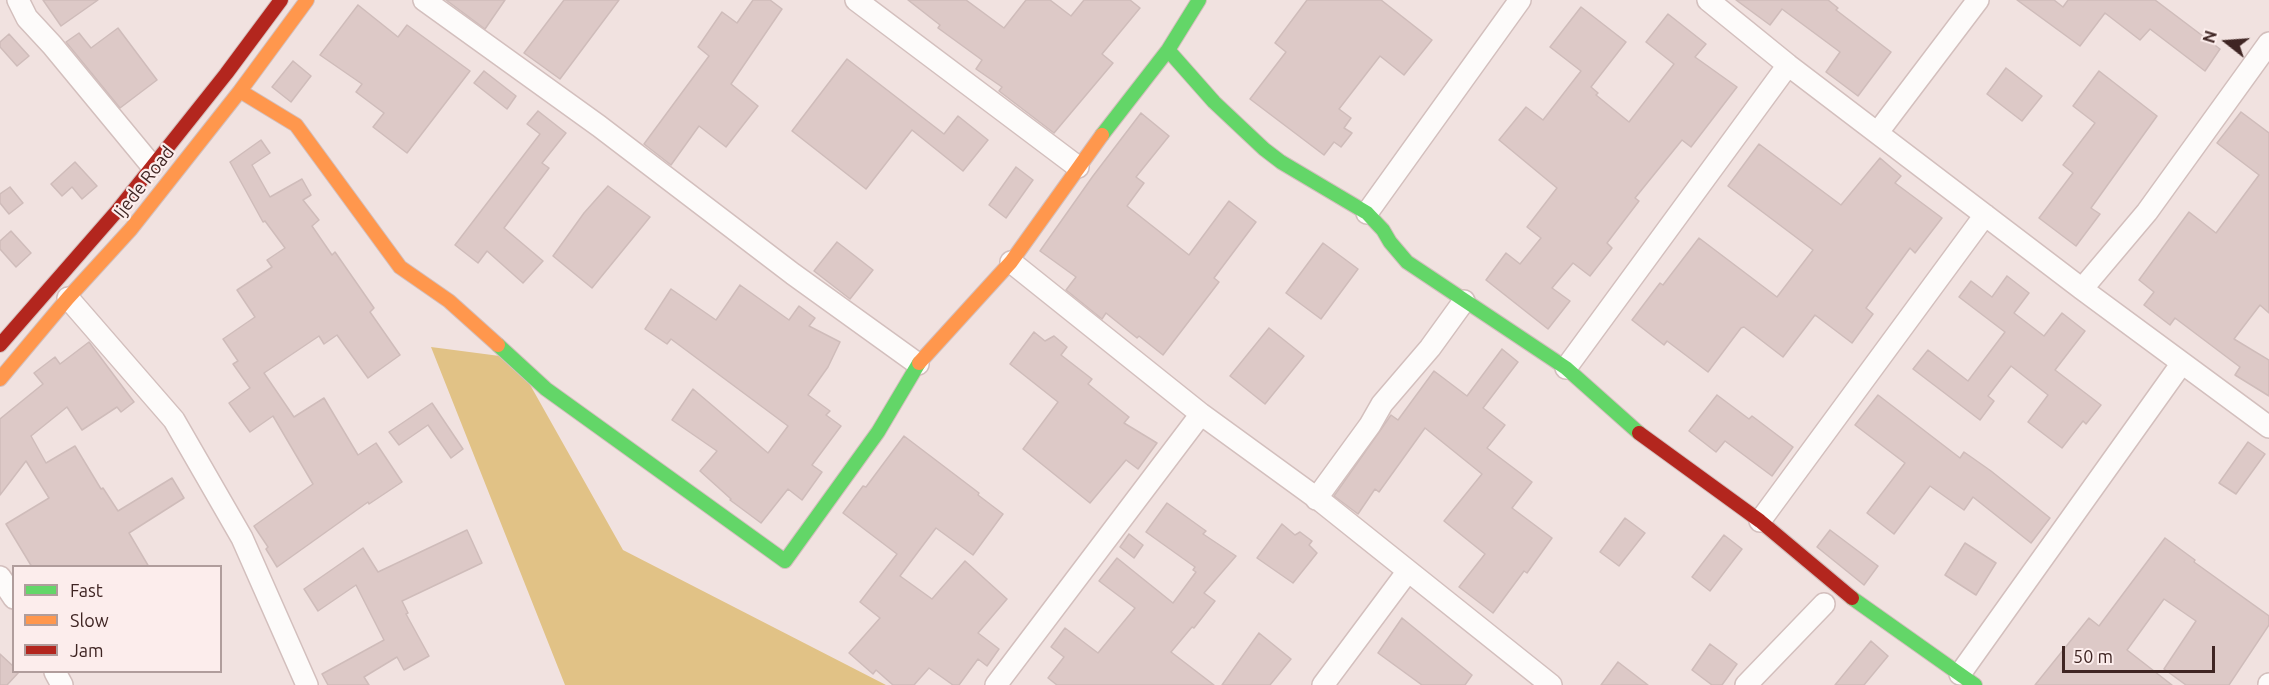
<!DOCTYPE html>
<style>
body{margin:0}
#map{position:relative;width:2269px;height:685px;overflow:hidden;background:#f1e2e0;font-family:Ubuntu,sans-serif}
canvas{display:block}
.legend{position:absolute;left:12px;top:565px;width:210px;height:108px;box-sizing:border-box;background:#fcedec;border:2px solid #b09d9c;margin:0;padding:8px 10px;list-style:none;font-size:18px;color:#3f2523}
.legend li{display:flex;align-items:center;gap:12px;height:30px}
.legend b{width:30px;border:2px solid #b09d9c}
.north{position:absolute;left:2197px;top:12px;width:60px;height:60px;-webkit-text-stroke:4px #fcedec;paint-order:stroke;rotate:287deg;font-size:16px;font-weight:700;line-height:24px;text-align:center;color:#3f2523}
.north::after{content:'';display:block;margin:auto;width:21px;height:27px;background:#3f2523;clip-path:polygon(50% 0,100% 100%,50% 72%,0 100%)}
.scale{position:absolute;left:2062px;top:646px;width:153px;height:27px;box-sizing:border-box;border:3px solid #3f2523;border-top:0;padding-left:8px;font-size:18px;line-height:21px;white-space:nowrap;color:#3f2523;-webkit-text-stroke:4px #fcedec;paint-order:stroke}
</style>
<div id="map">
<canvas width="2269" height="685"></canvas>
<ul class="legend">
<li><b style="height:8px;background:#63d668"></b>Fast</li>
<li><b style="height:8px;background:#ff974d"></b>Slow</li>
<li><b style="height:8px;background:#b3261e"></b>Jam</li>
</ul>
<div class="north">N</div>
<div class="scale">50 m</div>
</div>
<script>
const ctx = document.querySelector('canvas').getContext('2d');
ctx.lineJoin = 'round';
function fill(path, color) {
  ctx.fillStyle = color;
  ctx.fill(path, 'evenodd');
}
function shape(rows) {
  const path = new Path2D();
  for (const r of rows) {
    path.moveTo(r[0], r[1]);
    for (let i = 2; i < r.length; i += 2) path.lineTo(r[i], r[i + 1]);
  }
  return path;
}
function trace(path, color, width, dash) {
  ctx.strokeStyle = color;
  ctx.lineWidth = width;
  ctx.lineCap = dash ? 'butt' : 'round';
  ctx.setLineDash(dash || []);
  ctx.stroke(path);
}
function drawText(font, color, halo, rows, align = 'center') {
  ctx.font = font + ' Ubuntu,sans-serif';
  ctx.lineWidth = 4.5;
  ctx.setLineDash([]);
  ctx.textBaseline = 'middle';
  ctx.strokeStyle = halo;
  ctx.fillStyle = color;
  for (const [text, x, y, turn = 0] of rows) {
    ctx.save();
    ctx.translate(x, y);
    ctx.rotate((+turn || 0) * Math.PI / 180);
    ctx.textAlign = isNaN(turn) ? turn : align;
    if (halo) ctx.strokeText(text, 0, 0);
    ctx.fillText(text, 0, 0);
    ctx.restore();
  }
}
fill(shape([
 [431,347,515,358,623,550,886,685,565,685]
]), '#e1c286');
const building = shape([
 [43,0,98,0,61,26,43,0],
 [446,0,505,0,485,29,446,0],
 [564,0,619,0,560,79,524,53,564,0],
 [753,0,770,0,782,9,731,84,758,106,726,147,699,126,671,165,644,144,709,56,698,47,722,12,737,23,753,0],
 [908,0,966,0,1004,28,1026,0,1050,0,1071,16,1084,0,1130,0,1140,8,1102,54,1113,63,1054,133,999,91,1002,87,976,69,982,60,938,28,940,25,908,0],
 [1307,0,1381,0,1432,40,1404,75,1380,56,1339,109,1351,118,1344,128,1352,133,1341,147,1334,142,1324,155,1250,99,1286,52,1275,43,1307,0],
 [1736,0,1828,0,1838,8,1836,10,1891,52,1858,96,1826,72,1840,52,1782,9,1770,25,1736,0],
 [2017,0,2054,0,2063,7,2068,0,2155,0,2220,49,2205,71,2150,29,2140,40,2105,13,2080,46,2017,0],
 [358,5,398,37,407,25,470,71,407,153,373,127,384,113,356,92,362,84,320,55,358,5],
 [1581,7,1626,42,1591,87,1598,93,1596,95,1629,122,1674,64,1646,42,1668,14,1706,44,1695,57,1737,87,1691,147,1682,140,1635,198,1639,201,1607,243,1612,248,1590,276,1573,263,1552,288,1570,301,1548,329,1486,280,1506,253,1520,264,1541,238,1527,227,1557,188,1499,140,1526,107,1543,120,1581,71,1550,47,1581,7],
 [118,28,157,80,120,108,66,42,79,33,91,48,118,28],
 [9,34,29,56,17,66,0,47,0,42,9,34],
 [847,59,944,134,958,116,988,140,963,171,912,130,866,189,792,131,847,59],
 [293,61,311,76,291,102,272,87,293,61],
 [2006,68,2042,96,2022,121,1987,94,2006,68],
 [484,71,516,96,507,109,474,83,484,71],
 [2099,71,2157,116,2091,208,2100,214,2076,246,2039,218,2073,173,2063,165,2095,123,2073,106,2099,71],
 [538,111,566,133,542,163,549,168,504,228,543,261,523,283,487,251,478,263,455,245,540,134,527,124,538,111],
 [2241,112,2269,133,2269,313,2260,305,2234,339,2269,360,2269,396,2235,375,2240,367,2175,318,2170,325,2144,305,2154,292,2139,280,2189,212,2216,233,2259,175,2217,143,2241,112],
 [1141,113,1169,136,1136,177,1144,183,1127,206,1189,255,1229,201,1256,222,1214,278,1219,282,1163,355,1139,336,1137,338,1106,313,1102,319,1066,290,1076,277,1040,251,1093,176,1141,113],
 [261,140,270,153,252,165,270,197,302,179,311,195,303,200,319,220,312,226,332,255,335,252,374,308,370,312,400,355,368,378,337,335,324,344,319,336,264,373,294,417,324,398,358,455,376,443,402,482,369,504,368,502,277,567,266,549,268,547,254,526,313,484,273,416,250,432,229,403,250,388,233,364,238,361,223,339,255,317,237,290,272,267,267,260,285,248,265,221,263,222,230,162,261,140],
 [1759,144,1841,205,1880,158,1901,176,1895,183,1942,218,1915,253,1910,248,1866,308,1873,314,1852,343,1815,315,1783,357,1744,327,1741,328,1708,372,1667,341,1664,345,1632,320,1660,283,1663,285,1699,238,1777,297,1813,250,1728,186,1759,144],
 [75,162,97,186,82,199,72,187,62,196,51,184,75,162],
 [1016,167,1033,180,1006,218,989,205,1016,167],
 [608,186,650,217,592,288,553,256,584,213,608,186],
 [10,187,23,203,9,214,0,203,0,194,10,187],
 [11,231,31,253,16,267,0,249,0,241,11,231],
 [837,242,873,270,850,299,814,271,837,242],
 [1323,243,1358,269,1321,319,1286,293,1323,243],
 [2007,276,2029,293,2014,313,2044,336,2062,313,2085,331,2055,370,2101,405,2086,424,2083,421,2062,448,2028,422,2048,395,2011,366,1988,396,1994,401,1980,420,1913,369,1928,350,1968,381,2005,332,1959,297,1971,281,1992,297,2007,276],
 [740,285,789,320,799,306,815,318,809,326,840,342,828,367,808,395,830,411,826,415,841,426,812,465,822,472,802,500,788,489,761,523,730,500,731,499,700,471,717,451,672,420,693,389,768,453,788,426,671,339,667,344,645,329,671,289,716,320,740,285],
 [1269,328,1304,356,1265,404,1230,376,1269,328],
 [1034,332,1045,341,1054,336,1067,347,1061,355,1092,379,1088,384,1129,417,1124,423,1157,443,1138,469,1126,460,1090,503,1023,449,1058,402,1010,364,1034,332],
 [89,342,134,402,121,412,117,407,82,430,67,407,31,436,46,463,75,446,101,489,103,488,118,511,172,478,184,498,129,533,149,567,32,567,6,524,49,498,26,461,0,495,0,419,43,384,34,373,55,357,60,364,89,342],
 [1502,349,1518,362,1483,408,1505,425,1487,448,1532,482,1512,508,1552,538,1527,573,1524,571,1493,613,1459,587,1485,554,1444,521,1482,474,1425,428,1379,492,1375,489,1358,514,1334,496,1391,415,1398,420,1434,371,1467,396,1502,349],
 [1717,395,1749,419,1752,416,1793,447,1772,476,1725,441,1716,452,1689,431,1717,395],
 [1878,395,1960,458,1964,452,1991,471,2050,518,2031,543,1973,497,1964,510,1930,486,1894,534,1867,513,1905,463,1855,425,1878,395],
 [432,403,463,449,451,458,428,425,399,445,389,432,432,403],
 [904,436,979,493,978,495,1003,514,973,555,936,528,900,576,932,599,965,561,1007,599,978,633,999,649,987,666,978,659,959,685,953,685,929,668,914,685,893,685,876,670,873,674,849,653,880,618,860,602,897,554,843,513,863,486,866,487,904,436],
 [2248,442,2265,454,2236,494,2219,483,2248,442],
 [1167,503,1206,531,1203,534,1236,556,1204,593,1215,601,1194,628,1192,627,1171,652,1214,685,1057,685,1048,678,1064,657,1051,647,1065,628,1098,653,1135,608,1099,581,1117,558,1173,603,1196,572,1193,570,1195,567,1146,532,1167,503],
 [1625,518,1645,533,1619,566,1600,552,1625,518],
 [1282,524,1295,535,1300,532,1312,541,1309,545,1317,553,1293,583,1257,558,1282,524],
 [467,530,482,563,402,601,408,613,406,614,429,656,404,670,397,657,364,677,369,685,328,685,322,674,384,640,356,585,318,611,304,589,363,548,378,572,467,530],
 [1830,530,1878,566,1864,585,1817,547,1830,530],
 [1129,534,1143,545,1134,558,1120,547,1129,534],
 [1724,535,1742,549,1710,591,1692,577,1724,535],
 [2165,538,2195,560,2194,562,2269,616,2269,625,2229,685,2186,685,2164,669,2196,621,2164,599,2127,650,2172,685,2035,685,2089,618,2099,626,2165,538],
 [1965,543,1996,563,1976,595,1945,575,1965,543],
 [1402,618,1472,675,1465,685,1422,685,1378,653,1402,618],
 [1259,633,1291,659,1270,685,1222,685,1259,633],
 [1871,641,1888,656,1864,685,1835,685,1871,641],
 [1710,644,1737,664,1722,685,1712,685,1692,670,1710,644],
 [0,654,14,667,14,672,19,672,7,685,0,685,0,654],
 [1618,662,1648,685,1601,685,1618,662]
]);
fill(building, '#ddc9c7');
trace(building, '#cfbcba', 1.5);
const street = shape([
 [18,0,27,18,52,45,152,166],
 [424,0,599,126,793,274,918,364],
 [856,0,1078,167],
 [1708,0,1788,65,2082,289,2269,427],
 [1878,132,1978,0],
 [1367,213,1520,0],
 [1011,262,1201,414,1322,502,1551,685],
 [2082,289,2147,212,2269,43],
 [68,298,174,420,242,538,307,685],
 [1566,368,1788,65],
 [1316,499,1370,425,1382,404,1430,348,1464,301],
 [1760,521,1985,215],
 [0,577,14,598],
 [55,672,62,685],
 [1960,674,2182,363],
 [996,685,1201,414],
 [1323,685,1408,571],
 [1746,685,1824,604],
 [2269,685,2269,684]
]);
const fast = shape([
 [1168,50,1214,102,1264,149,1281,162,1367,213,1383,230,1390,242,1407,262,1566,368,1639,433],
 [1102,135,1168,50,1199,0],
 [498,345,546,389,785,561,878,432,919,363],
 [1852,598,1975,685]
]);
const slow = shape([
 [240,91,296,125,400,267,449,301,498,345],
 [919,363,1011,262,1102,135],
 [0,379,68,298,131,229,240,91,307,0]
]);
const jam = shape([
 [0,345,117,211,226,74,281,0],
 [1639,433,1760,521,1852,598]
]);
trace(street, '#d3bfbd', 24);
trace(fast, '#d3bfbd', 16);
trace(slow, '#d3bfbd', 16);
trace(jam, '#d3bfbd', 16);
trace(street, '#fdfbfa', 21);
trace(fast, '#63d668', 14);
trace(slow, '#ff974d', 14);
trace(jam, '#b3261e', 14);
drawText('18px', '#3f2523', '#fcedec', [
 ["Ijede Road",144,182,-52]
]);
</script>
